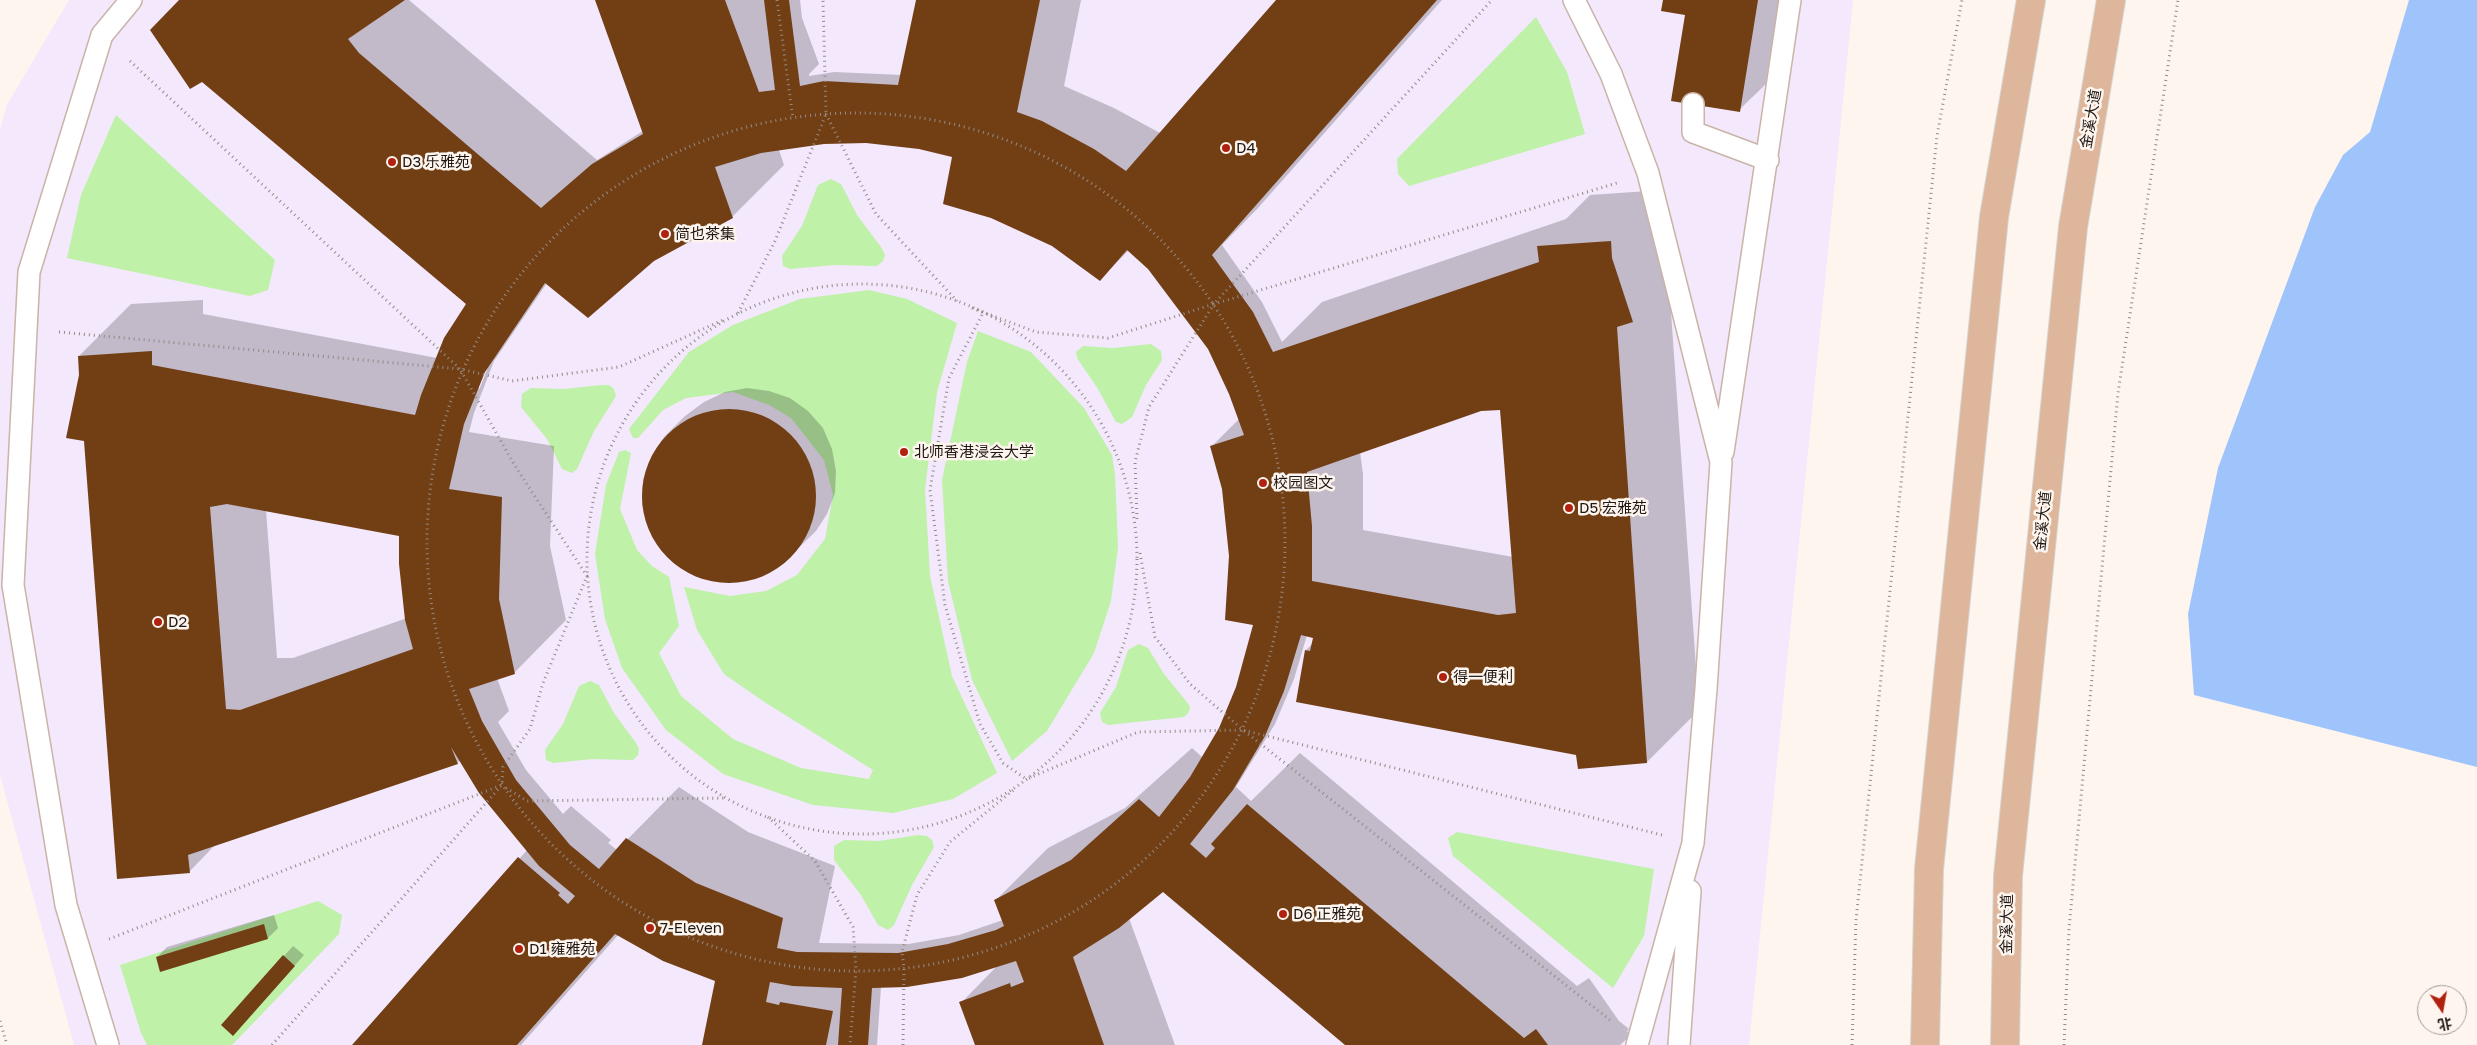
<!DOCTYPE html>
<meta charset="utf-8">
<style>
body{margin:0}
#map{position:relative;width:2477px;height:1045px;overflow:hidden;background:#fef5ef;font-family:"Golos Text","Noto Sans SC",sans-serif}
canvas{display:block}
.north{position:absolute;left:2417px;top:985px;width:50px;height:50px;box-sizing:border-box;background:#fef5ef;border:1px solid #a49c97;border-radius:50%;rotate:168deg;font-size:14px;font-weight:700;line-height:20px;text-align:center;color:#1e1712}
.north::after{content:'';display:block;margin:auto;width:18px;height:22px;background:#b02110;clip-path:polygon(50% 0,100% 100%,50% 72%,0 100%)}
</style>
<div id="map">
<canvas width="2477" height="1045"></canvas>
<div class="north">北</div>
</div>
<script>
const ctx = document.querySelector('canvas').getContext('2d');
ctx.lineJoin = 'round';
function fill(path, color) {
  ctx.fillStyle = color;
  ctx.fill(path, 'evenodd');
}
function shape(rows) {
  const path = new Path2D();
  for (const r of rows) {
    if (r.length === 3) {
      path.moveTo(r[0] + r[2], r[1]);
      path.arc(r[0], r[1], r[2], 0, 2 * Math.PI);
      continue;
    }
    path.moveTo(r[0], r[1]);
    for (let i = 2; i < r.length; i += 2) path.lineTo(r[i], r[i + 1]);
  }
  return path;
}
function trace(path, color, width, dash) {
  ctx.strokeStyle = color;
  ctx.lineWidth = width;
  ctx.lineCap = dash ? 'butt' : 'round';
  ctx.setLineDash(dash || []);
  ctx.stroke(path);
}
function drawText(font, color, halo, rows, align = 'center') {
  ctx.font = font + ' "Golos Text","Noto Sans SC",sans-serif';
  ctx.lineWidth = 5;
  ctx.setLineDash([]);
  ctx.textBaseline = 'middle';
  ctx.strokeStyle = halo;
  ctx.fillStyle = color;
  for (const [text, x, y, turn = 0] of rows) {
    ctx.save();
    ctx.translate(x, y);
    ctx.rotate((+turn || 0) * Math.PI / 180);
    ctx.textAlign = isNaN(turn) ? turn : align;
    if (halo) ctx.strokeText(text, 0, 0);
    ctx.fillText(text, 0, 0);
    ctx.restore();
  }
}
fill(shape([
 [69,0,1853,0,1749,1045,74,1045,0,775,0,129,7,105]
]), '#f3e8fc');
fill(shape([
 [1536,17,1567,72,1585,134,1409,186,1398,174,1397,159],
 [116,115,275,260,268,290,250,296,67,258,81,195],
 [831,179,841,184,857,215,881,247,885,255,883,261,877,266,834,265,790,269,783,266,782,256,802,226,818,185],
 [869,290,907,299,957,323,937,392,925,490,930,576,952,676,997,773,953,799,893,813,813,805,723,774,666,730,622,668,605,619,595,554,606,485,619,452,625,450,631,453,620,509,637,550,652,566,669,577,679,626,659,653,681,696,733,739,801,768,869,779,873,770,763,701,724,674,697,630,684,587,730,596,766,591,797,575,825,539,833,495,824,460,791,418,769,405,733,392,686,398,663,410,638,438,633,438,629,429,689,352,733,325,800,299],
 [978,331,1031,352,1084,408,1112,455,1115,475,1118,547,1111,601,1094,653,1047,731,1012,761,972,680,948,581,942,480,967,362],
 [1151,344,1161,351,1162,360,1146,385,1132,417,1122,424,1116,422,1098,389,1077,358,1076,352,1083,346,1113,348],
 [602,385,609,385,614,389,616,396,594,431,577,469,572,473,562,469,547,439,521,407,522,394,531,388,564,389],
 [1139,644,1148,648,1164,674,1186,701,1190,707,1189,712,1184,717,1108,725,1102,722,1100,713,1116,687,1128,650],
 [590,681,599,685,614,713,636,743,639,749,638,755,633,760,593,759,553,763,546,760,545,750,563,724,579,686],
 [1457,832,1654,869,1644,936,1613,988,1453,856,1448,838],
 [918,835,927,836,932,840,934,847,912,885,894,925,888,930,878,925,861,895,834,860,834,846,844,840,879,841],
 [318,901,342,915,339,934,232,1045,147,1045,141,1033,120,965]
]), '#bff1a8');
fill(shape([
 [2409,0,2477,0,2477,767,2194,695,2188,614,2218,468,2315,207,2343,155,2370,132]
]), '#9fc4fc');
fill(shape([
 [180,0,409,0,597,160,643,131,596,0,800,0,802,18,819,64,809,74,809,76,834,72,902,75,917,0,1081,0,1064,86,1114,108,1160,133,1277,0,1442,0,1258,208,1222,245,1262,302,1282,342,1322,302,1566,219,1590,195,1663,190,1663,205,1684,269,1669,284,1699,710,1647,762,1577,754,1306,650,1313,643,1314,637,1307,635,1294,679,1275,724,1236,787,1251,801,1300,753,1577,986,1589,978,1619,1021,1629,1029,1627,1031,1630,1036,1620,1045,1347,1045,1163,890,1129,918,1175,1045,976,1045,961,1003,997,966,881,987,877,1045,703,1045,717,981,619,934,521,1045,354,1045,528,849,461,760,457,763,216,844,189,872,80,375,79,356,131,304,203,300,203,314,437,358,468,304],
 [824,142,866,142,919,148,954,156,1100,279,1129,250,1149,268,1209,349,1231,394,1239,419,1212,446,1224,489,1230,556,1254,625,1237,688,1220,728,1203,758,1192,748,1125,808,1048,848,996,900,1003,920,959,935,909,944,819,943,835,866,748,832,679,787,617,850,608,843,611,840,571,806,563,814,526,770,498,722,509,711,497,678,515,672,566,620,550,546,554,446,469,432,474,413,494,361,547,283,732,217,784,165,779,150],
 [486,366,488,367,479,390,479,384],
 [1481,409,1501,409,1513,557,1363,530,1363,474,1360,452],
 [266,510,402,535,407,618,293,658,277,658],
 [1664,0,1781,0,1768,82,1739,110,1686,14],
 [747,388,769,391,790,398,808,411,823,428,832,449,836,471,835,493,827,514,816,531,780,566,762,575,742,581,722,582,698,577,676,565,660,549,648,527,642,504,643,480,651,457,664,437,685,416,704,402,725,392],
 [274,915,278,928,268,938,161,970,157,957,167,947],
 [293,946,304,955,243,1024,284,956]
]), '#0003');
fill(shape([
 [179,0,405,0,348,39,359,53,541,208,592,164,643,134,595,0,725,0,759,92,775,90,764,0,789,0,800,86,824,81,898,85,916,0,1040,0,1017,112,1042,121,1094,149,1126,171,1276,0,1437,0,1212,255,1253,312,1273,352,1539,262,1537,246,1611,241,1612,258,1633,322,1617,327,1647,763,1578,769,1576,755,1296,702,1305,650,1310,651,1313,638,1301,635,1284,691,1265,736,1233,790,1190,844,1206,858,1215,848,1211,844,1247,804,1524,1038,1536,1029,1548,1045,1345,1045,1163,892,1119,928,1073,957,1104,1045,975,1045,959,1002,1010,983,1011,987,1024,982,1016,961,962,978,907,987,872,988,868,1045,838,1045,842,988,793,986,770,982,766,1002,779,1005,780,1002,833,1011,826,1045,702,1045,715,981,663,961,615,934,517,1045,352,1045,518,857,560,893,558,895,568,904,575,896,539,866,479,793,451,747,458,764,188,855,190,873,117,879,84,441,66,438,79,375,78,356,152,351,152,365,415,415,421,395,444,338,466,304,202,82,190,89,150,30],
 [866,143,919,149,952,157,943,204,991,218,1052,246,1100,281,1127,250,1148,269,1208,349,1229,394,1244,435,1210,446,1222,489,1229,556,1225,620,1253,625,1236,687,1219,728,1190,777,1159,817,1139,799,1071,860,994,900,1004,926,996,930,948,944,898,953,797,952,777,948,783,918,696,883,626,838,599,869,570,845,516,780,482,721,469,689,515,674,499,599,502,497,449,489,464,424,485,372,545,283,588,318,654,261,733,218,715,167,761,153,824,144],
 [1500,410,1516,613,1498,615,1312,581,1312,526,1307,472,1481,411],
 [227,504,399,536,399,564,405,620,413,649,240,710,226,709,210,507],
 [1663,0,1758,0,1740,112,1671,101,1685,15,1661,11],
 [729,496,87],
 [264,924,268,939,160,972,156,957],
 [283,955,295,966,233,1036,221,1025]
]), '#723f15');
const service = shape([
 [1574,0,1611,74,1648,173,1721,462,1706,689,1693,843,1637,1045],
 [1693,104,1693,132,1768,160],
 [1723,452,1790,0],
 [108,1045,66,905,13,585,29,272,102,35,131,0],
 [1679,1045,1690,891]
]);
const primary = shape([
 [1925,1045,1929,869,1994,217,2031,0],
 [2005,1045,2008,876,2073,227,2111,0]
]);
trace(service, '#c9b4a7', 24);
trace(primary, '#d6d5d4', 30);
trace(shape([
 [777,0,793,119],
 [130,61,460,369,512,381,619,367,723,320],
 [856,542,429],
 [826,114,876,214,957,301],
 [862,559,275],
 [972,308,1036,332,1108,338,1214,304,1492,0],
 [738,313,775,241,826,114,823,0],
 [982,315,949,378,930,490,945,605,980,724,1003,763,1026,779],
 [59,332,460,369,515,466,587,576,543,683,530,729,503,767,502,785,109,939],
 [1137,519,1135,462,1149,407,1214,304,1617,183],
 [1140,553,1155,637,1190,684,1243,730,1662,835],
 [1029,778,1138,732,1243,730,1610,1020],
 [506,788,527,801,726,798],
 [768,817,815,861,853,927,856,969,850,1045],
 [0,1021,7,1045],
 [272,1045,501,786],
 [903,1045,904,968,902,952,917,895,950,842,1016,788],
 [1852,1045,1856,920,1937,136,1962,0],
 [2064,1045,2069,929,2118,393,2178,0]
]), '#938b86', 3, [1, 4]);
trace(service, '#fff', 21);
trace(primary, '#ddb69b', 28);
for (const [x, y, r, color] of [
 [1226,148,5,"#b02110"],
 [392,162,5,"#b02110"],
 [665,234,5,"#b02110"],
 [904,452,5,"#b02110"],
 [1263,483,5,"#b02110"],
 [1569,508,5,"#b02110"],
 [158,622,5,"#b02110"],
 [1443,677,5,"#b02110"],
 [1283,914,5,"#b02110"],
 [650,928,5,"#b02110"],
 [519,949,5,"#b02110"]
]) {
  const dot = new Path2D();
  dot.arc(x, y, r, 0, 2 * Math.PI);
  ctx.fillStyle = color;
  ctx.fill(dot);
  trace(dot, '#fef5ef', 2);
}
drawText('15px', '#1e1712', '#fef5ef', [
 ["金溪大道",2091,119,-80],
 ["金溪大道",2043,521,-84],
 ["金溪大道",2007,924,-89]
]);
drawText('15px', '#1e1712', '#fef5ef', [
 ["D4",1236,148],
 ["D3 乐雅苑",402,162],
 ["简也茶集",675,234],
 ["北师香港浸会大学",914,452],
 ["校园图文",1273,483],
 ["D5 宏雅苑",1579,508],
 ["D2",168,622],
 ["得一便利",1453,677],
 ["D6 正雅苑",1293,914],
 ["7-Eleven",660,928],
 ["D1 雍雅苑",529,949]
], 'left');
</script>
